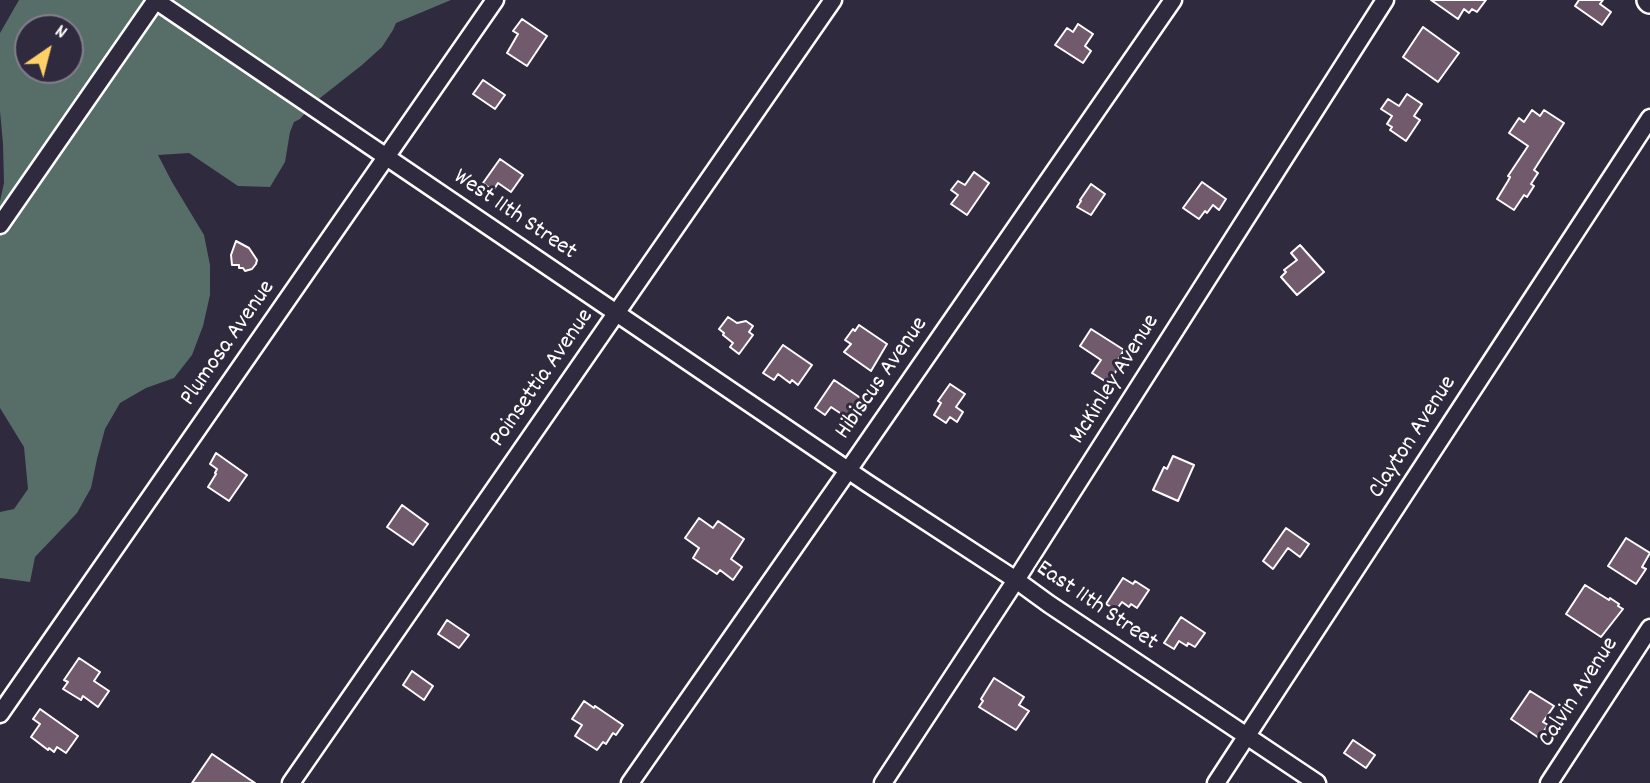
<!DOCTYPE html>
<style>
body{margin:0}
#map{position:relative;width:1650px;height:783px;overflow:hidden;background:#2f2a3d;font-family:Dekko,sans-serif}
canvas{display:block}
.north{position:absolute;left:14px;top:14px;width:70px;height:70px;box-sizing:border-box;background:#2f2a3d;border:2px solid #827f8b;border-radius:50%;rotate:35deg;font-size:19px;font-weight:700;line-height:28px;text-align:center;color:#fff}
.north::after{content:'';display:block;margin:auto;width:24px;height:32px;background:#ffd166;clip-path:polygon(50% 0,100% 100%,50% 72%,0 100%)}
</style>
<div id="map">
<canvas width="1650" height="783"></canvas>
<div class="north">N</div>
</div>
<script>
const ctx = document.querySelector('canvas').getContext('2d');
ctx.lineJoin = 'round';
function fill(path, color) {
  ctx.fillStyle = color;
  ctx.fill(path, 'evenodd');
}
function shape(rows) {
  const path = new Path2D();
  for (const r of rows) {
    path.moveTo(r[0], r[1]);
    for (let i = 2; i < r.length; i += 2) path.lineTo(r[i], r[i + 1]);
  }
  return path;
}
function trace(path, color, width, dash) {
  ctx.strokeStyle = color;
  ctx.lineWidth = width;
  ctx.lineCap = dash ? 'butt' : 'round';
  ctx.setLineDash(dash || []);
  ctx.stroke(path);
}
function drawText(font, color, halo, rows, align = 'center') {
  ctx.font = font + ' Dekko,sans-serif';
  ctx.lineWidth = 6;
  ctx.setLineDash([]);
  ctx.textBaseline = 'middle';
  ctx.strokeStyle = halo;
  ctx.fillStyle = color;
  for (const [text, x, y, turn = 0] of rows) {
    ctx.save();
    ctx.translate(x, y);
    ctx.rotate((+turn || 0) * Math.PI / 180);
    ctx.textAlign = isNaN(turn) ? turn : align;
    if (halo) ctx.strokeText(text, 0, 0);
    ctx.fillText(text, 0, 0);
    ctx.restore();
  }
}
fill(shape([
 [19,0,451,0,396,23,393,30,382,47,362,65,315,102,300,119,294,122,290,132,285,162,270,187,238,186,189,153,158,155,172,182,204,235,210,265,210,295,203,326,192,355,174,378,146,388,120,403,105,429,97,459,91,488,77,513,35,557,30,582,0,578,0,512,14,509,28,489,24,447,0,408,0,201,4,183,3,144,0,111,0,33],
 [28,28,70,28,70,70,28,70]
]), '#576d68');
const building = shape([
 [1431,0,1486,0,1477,12,1472,9,1469,13,1464,9,1458,19,1431,0],
 [1579,0,1603,0,1600,4,1611,12,1602,25,1575,6,1579,0],
 [522,19,547,36,527,66,507,53,518,34,513,31,522,19],
 [1078,24,1093,34,1085,46,1091,51,1083,63,1055,45,1067,28,1073,32,1078,24],
 [1423,27,1459,53,1438,82,1403,57,1423,27],
 [483,80,505,95,495,109,473,94,483,80],
 [1407,94,1422,104,1414,116,1420,120,1406,141,1390,130,1392,127,1387,124,1392,116,1381,109,1388,99,1399,106,1407,94],
 [1532,110,1540,116,1544,110,1564,123,1534,170,1538,173,1531,184,1534,186,1527,197,1524,195,1514,210,1497,199,1508,181,1510,177,1508,176,1528,146,1509,133,1519,118,1524,122,1532,110],
 [500,159,523,175,511,192,498,183,493,191,483,183,500,159],
 [974,172,989,183,967,215,951,204,958,195,951,190,958,181,965,185,974,172],
 [1202,182,1226,199,1219,210,1213,205,1207,213,1205,211,1199,219,1183,208,1202,182],
 [1091,184,1105,194,1091,215,1077,207,1081,201,1080,200,1091,184],
 [236,241,249,248,257,260,256,264,252,269,245,271,243,268,239,268,239,265,232,265,231,255,236,241],
 [1300,245,1324,272,1297,295,1281,277,1286,272,1284,270,1297,260,1291,253,1300,245],
 [728,317,737,323,746,321,753,326,749,332,753,335,739,354,730,347,733,343,723,335,724,333,719,329,728,317],
 [859,325,887,344,871,371,844,352,851,344,845,340,853,329,855,331,859,325],
 [1091,329,1124,350,1115,365,1119,367,1108,383,1092,373,1101,360,1080,346,1091,329],
 [783,345,812,365,798,385,792,380,790,383,778,374,774,380,763,373,783,345],
 [834,380,862,399,849,417,843,415,831,407,825,415,815,408,834,380],
 [950,384,965,394,956,407,963,412,957,422,950,417,946,423,934,415,941,403,938,401,950,384],
 [216,453,247,475,229,501,208,487,216,474,215,473,217,469,210,464,216,453],
 [1173,456,1194,465,1178,501,1153,490,1164,467,1167,469,1173,456],
 [402,505,428,524,413,545,387,527,402,505],
 [699,518,713,528,718,521,744,539,731,559,742,567,733,580,720,570,717,574,693,558,699,548,685,538,699,518],
 [1286,528,1309,544,1300,557,1288,548,1273,569,1263,561,1286,528],
 [1626,538,1650,553,1642,567,1646,569,1636,584,1608,566,1626,538],
 [1123,578,1133,584,1135,581,1149,590,1137,608,1131,604,1129,607,1122,602,1116,610,1106,604,1123,578],
 [1585,585,1609,600,1610,598,1619,604,1618,606,1623,609,1601,637,1566,614,1585,585],
 [1181,617,1205,633,1195,647,1188,643,1187,646,1179,641,1174,649,1164,643,1181,617],
 [447,620,469,635,459,648,438,634,447,620],
 [79,658,100,672,94,681,109,691,98,707,83,696,81,700,63,689,68,682,64,680,79,658],
 [412,671,433,686,424,700,403,685,412,671],
 [994,678,1024,697,1019,705,1029,711,1016,730,979,707,983,701,981,699,994,678],
 [1530,691,1554,706,1543,722,1548,725,1539,738,1511,719,1530,691],
 [584,701,594,708,595,706,623,725,616,735,613,733,606,744,603,742,597,750,575,736,582,725,572,719,584,701],
 [40,709,78,736,66,753,57,747,54,752,49,748,48,750,31,737,40,724,33,719,40,709],
 [1353,740,1375,755,1366,768,1344,753,1353,740],
 [212,754,255,783,192,783,212,754]
]);
fill(building, '#725a6d');
trace(building, '#fff', 2);
const street = shape([
 [155,0,867,483,1016,580,1049,604,1317,783],
 [0,225,156,0],
 [0,714,495,0],
 [291,783,833,0],
 [630,783,849,469,1173,0],
 [883,783,1016,580,1385,0],
 [1216,783,1650,118],
 [1549,783,1650,628]
]);
const secondary = shape([
 [1649,0,1650,1]
]);
trace(street, '#fff', 21);
trace(secondary, '#fff', 28);
trace(street, '#2f2a3d', 16);
trace(secondary, '#2f2a3d', 23);
drawText('24px', '#fff', '#2f2a3d', [
 ["West 11th Street",514,216,34],
 ["Plumosa Avenue",229,344,-55],
 ["Poinsettia Avenue",543,379,-55],
 ["Hibiscus Avenue",883,379,-55],
 ["McKinley Avenue",1116,380,-58],
 ["Clayton Avenue",1414,438,-57],
 ["East 11th Street",1096,607,34],
 ["Calvin Avenue",1580,693,-57]
]);
</script>
